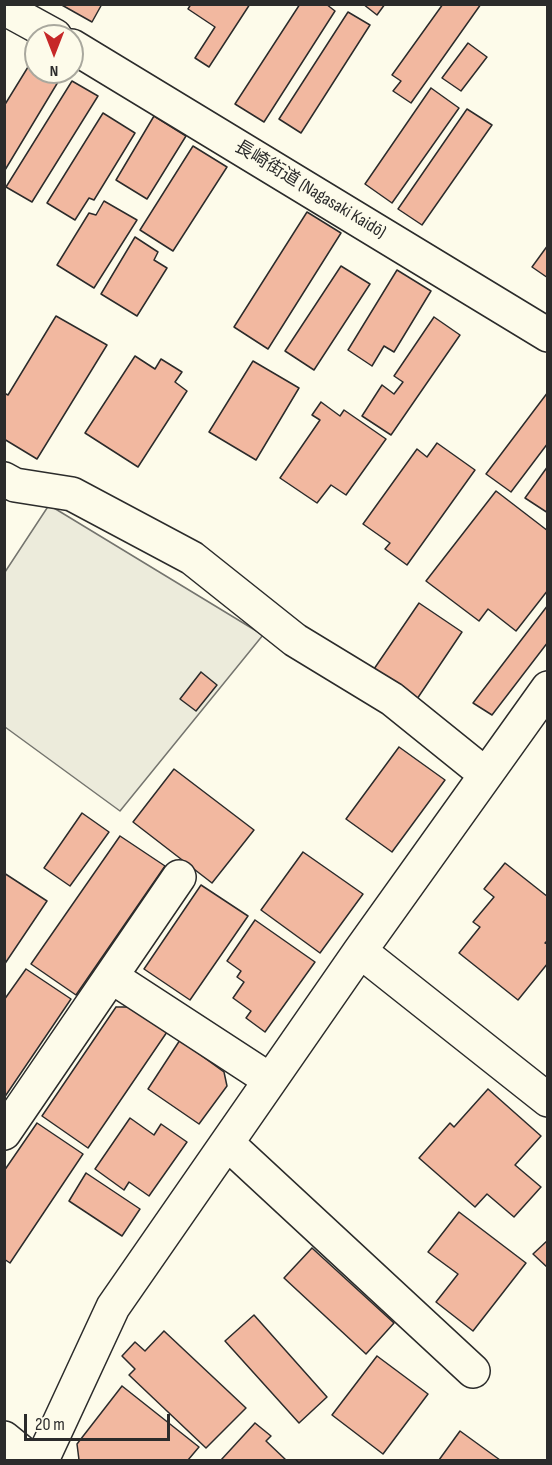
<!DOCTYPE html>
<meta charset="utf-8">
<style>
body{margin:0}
#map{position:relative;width:552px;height:1465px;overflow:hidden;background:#fdfbea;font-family:"Sofia Sans Condensed",sans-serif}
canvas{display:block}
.frame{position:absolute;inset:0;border:6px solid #2b2b2b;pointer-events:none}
.north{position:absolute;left:24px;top:24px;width:60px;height:60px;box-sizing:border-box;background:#fdfbea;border:2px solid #a9a89e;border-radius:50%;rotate:180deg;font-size:16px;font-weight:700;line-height:24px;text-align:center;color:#2b2b2b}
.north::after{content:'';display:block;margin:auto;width:21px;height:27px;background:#c62828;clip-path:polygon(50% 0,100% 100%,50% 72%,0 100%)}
.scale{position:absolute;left:24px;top:1414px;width:146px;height:27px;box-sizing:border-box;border:3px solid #2b2b2b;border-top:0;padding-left:8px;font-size:18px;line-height:21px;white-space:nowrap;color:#2b2b2b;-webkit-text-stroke:4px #fdfbea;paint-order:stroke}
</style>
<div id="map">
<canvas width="552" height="1465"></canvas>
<div class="frame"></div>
<div class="north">N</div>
<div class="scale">20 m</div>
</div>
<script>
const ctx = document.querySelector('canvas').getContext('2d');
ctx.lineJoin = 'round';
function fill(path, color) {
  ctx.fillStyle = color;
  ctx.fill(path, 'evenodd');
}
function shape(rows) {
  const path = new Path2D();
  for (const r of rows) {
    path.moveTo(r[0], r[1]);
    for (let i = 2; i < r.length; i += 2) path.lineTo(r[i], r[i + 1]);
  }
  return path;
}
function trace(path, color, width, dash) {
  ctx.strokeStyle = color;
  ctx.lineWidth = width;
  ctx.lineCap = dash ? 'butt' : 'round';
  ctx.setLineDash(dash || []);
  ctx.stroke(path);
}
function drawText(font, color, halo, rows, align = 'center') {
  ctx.font = font + ' "Sofia Sans Condensed","Noto Sans JP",sans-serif';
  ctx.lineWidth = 4.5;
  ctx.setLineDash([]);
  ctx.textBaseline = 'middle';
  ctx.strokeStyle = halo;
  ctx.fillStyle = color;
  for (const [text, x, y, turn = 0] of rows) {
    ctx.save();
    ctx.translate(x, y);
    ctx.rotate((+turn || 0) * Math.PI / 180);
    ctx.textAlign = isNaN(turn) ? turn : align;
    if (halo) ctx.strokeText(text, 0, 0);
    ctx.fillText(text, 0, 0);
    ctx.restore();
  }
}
const green = shape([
 [49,505,263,635,120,811,5,727,5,572,49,505]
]);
fill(green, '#ecebdb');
trace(green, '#74746e', 1.5);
const building = shape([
 [60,4,102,4,92,22,60,4],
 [191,4,250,4,209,67,195,58,215,27,188,9,191,4],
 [300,4,326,4,335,11,264,122,235,104,300,4],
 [363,4,385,4,377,15,363,4],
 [443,4,481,4,411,103,393,91,401,81,392,75,443,4],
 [348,12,370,25,301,133,279,119,348,12],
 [468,43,487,57,461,91,442,78,468,43],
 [36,54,36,72,64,72,5,170,4,106,36,54],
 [72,81,98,96,32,202,6,187,72,81],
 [431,88,459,108,392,203,365,184,431,88],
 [467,109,492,125,422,225,398,209,467,109],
 [103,113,135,133,94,200,89,198,75,220,47,203,103,113],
 [154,116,186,136,147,199,116,180,154,116],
 [193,146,227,167,173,251,140,230,193,146],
 [104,201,137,220,94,288,57,265,89,213,96,215,104,201],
 [307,212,341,233,268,349,234,327,307,212],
 [135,237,158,252,154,260,167,268,137,316,101,294,135,237],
 [548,245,548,278,532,267,548,245],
 [341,266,370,284,314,370,285,351,341,266],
 [397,270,431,291,394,352,384,346,372,366,348,350,397,270],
 [56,316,107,345,37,459,4,439,4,393,8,395,56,316],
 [434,317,460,335,391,435,362,416,382,385,394,394,403,382,394,376,434,317],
 [135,356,155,369,161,359,182,372,175,382,187,391,138,467,85,433,135,356],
 [253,361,299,388,256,460,209,432,253,361],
 [548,392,548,443,511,492,486,474,548,392],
 [321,402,340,416,344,410,386,439,346,495,331,485,317,503,280,478,320,420,312,415,321,402],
 [437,443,475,470,407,565,385,549,390,543,363,524,417,449,427,457,437,443],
 [548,466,548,513,525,498,548,466],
 [496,491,548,531,548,590,516,631,488,609,479,621,426,581,496,491],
 [419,603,462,632,417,699,374,669,419,603],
 [548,605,548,642,492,715,473,703,548,605],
 [201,672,217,685,196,711,180,699,201,672],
 [399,747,445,780,392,852,346,819,399,747],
 [174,769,254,830,212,883,133,822,174,769],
 [82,813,109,832,70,886,44,868,82,813],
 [120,836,165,866,76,995,31,964,120,836],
 [303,852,363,894,320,953,261,910,303,852],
 [505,863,548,897,548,940,545,943,548,944,548,963,518,1000,459,953,480,927,473,922,494,897,484,889,505,863],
 [4,873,47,901,4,965,4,873],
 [201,885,248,916,190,1000,144,969,201,885],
 [255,920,315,962,265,1032,246,1018,251,1011,233,998,244,982,237,977,241,971,227,961,255,920],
 [26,969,71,999,4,1098,4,1000,26,969],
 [116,1007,129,1007,167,1032,88,1148,42,1116,116,1007],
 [180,1040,224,1072,227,1086,199,1124,148,1089,180,1040],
 [488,1089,541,1136,515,1165,541,1187,514,1217,487,1194,475,1207,419,1158,450,1123,454,1127,488,1089],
 [130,1118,154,1135,161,1124,187,1142,149,1196,129,1182,124,1190,95,1169,130,1118],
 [37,1123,83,1154,10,1263,4,1259,4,1171,37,1123],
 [86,1173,140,1209,122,1236,69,1201,86,1173],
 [459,1212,526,1263,473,1331,436,1302,458,1274,428,1252,459,1212],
 [548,1240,548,1268,533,1254,548,1240],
 [312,1248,394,1323,366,1354,284,1278,312,1248],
 [254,1315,327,1397,299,1423,225,1341,254,1315],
 [164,1331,246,1408,206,1448,129,1375,135,1369,122,1356,135,1342,145,1351,164,1331],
 [377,1356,428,1394,383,1454,332,1415,377,1356],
 [122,1386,199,1447,188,1460,79,1460,77,1444,122,1386],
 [255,1423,271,1436,266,1441,286,1460,221,1460,255,1423],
 [460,1431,500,1460,439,1460,460,1431]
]);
fill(building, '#f2b8a0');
trace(building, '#2b2b2b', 1.5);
const minor = shape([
 [4,8,55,36],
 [72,46,548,335],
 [4,479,15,485,72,494,192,558,295,640,392,699,485,774],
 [360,951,548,1100],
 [112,977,270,1080],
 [4,1133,179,877],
 [227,1143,473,1371],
 [4,1438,31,1460],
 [42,1460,113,1307,360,951,548,688]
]);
trace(minor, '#2b2b2b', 36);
trace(minor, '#fdfbea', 33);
drawText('18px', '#2b2b2b', '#fdfbea', [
 ["長崎街道 (Nagasaki Kaidō)",310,190,31]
]);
</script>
